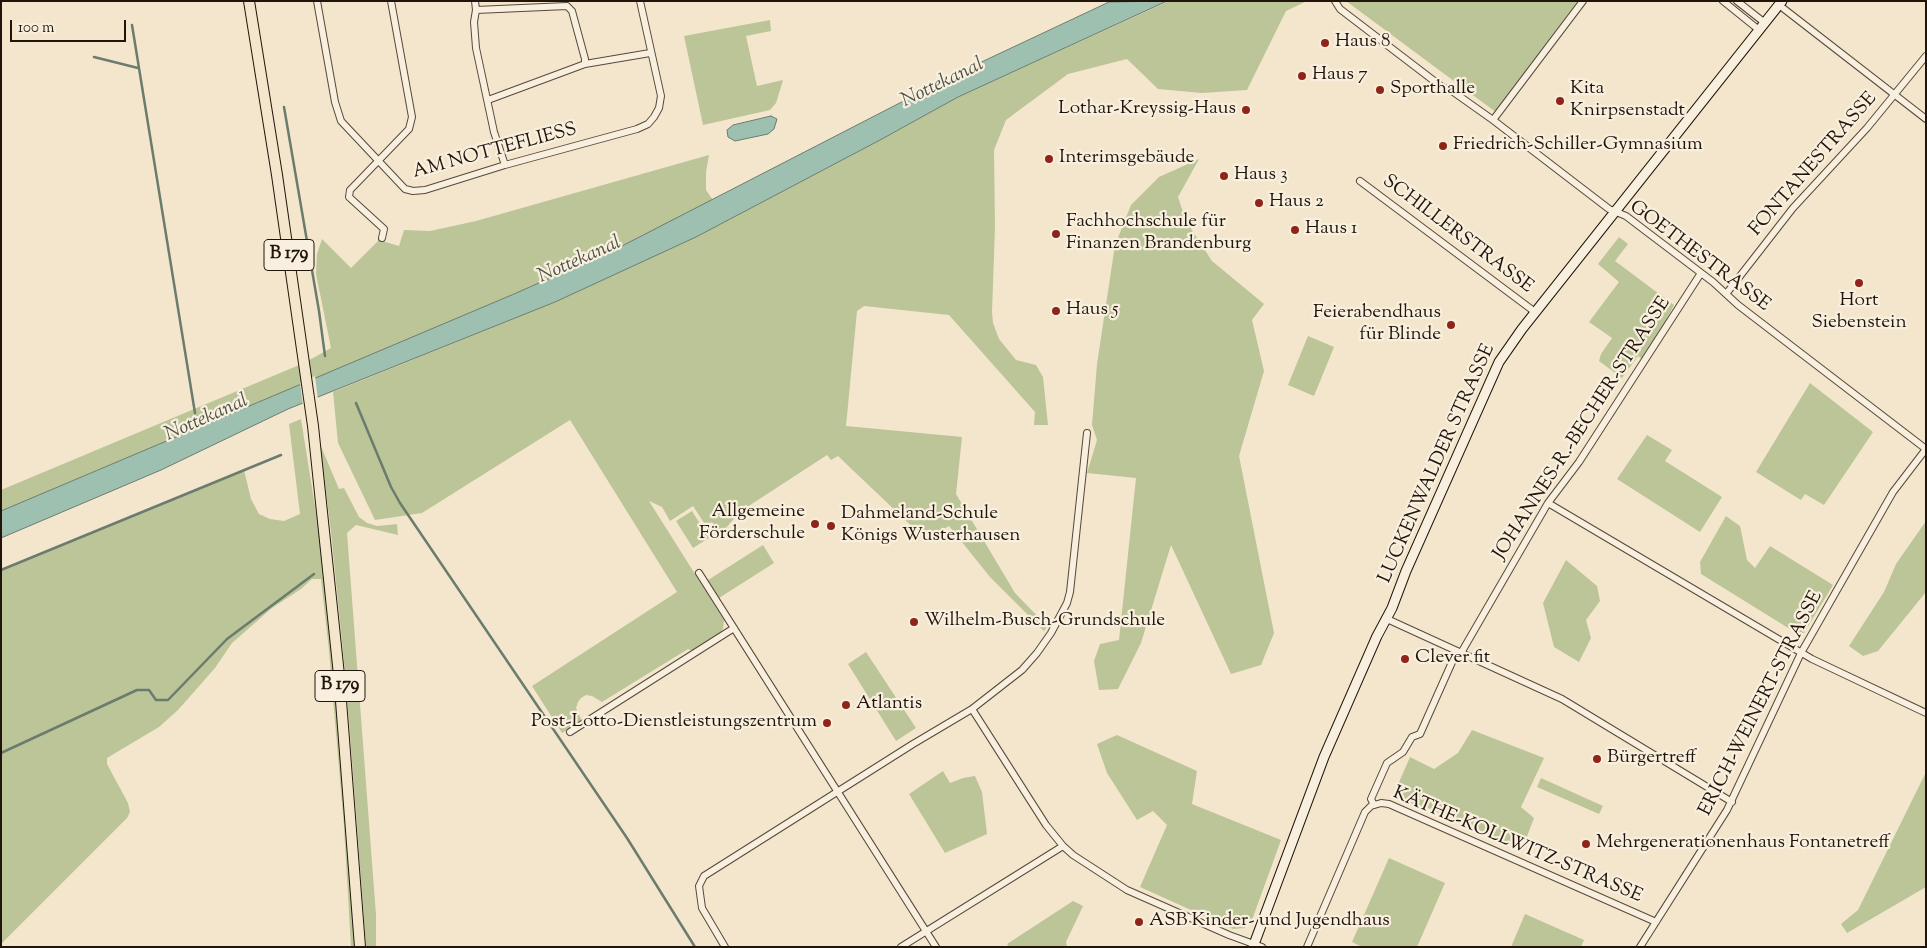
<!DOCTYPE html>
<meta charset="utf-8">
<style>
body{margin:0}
#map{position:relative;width:1927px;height:948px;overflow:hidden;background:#f4e6cc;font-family:"Sorts Mill Goudy",serif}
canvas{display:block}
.frame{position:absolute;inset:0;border:2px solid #21150b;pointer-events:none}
.scale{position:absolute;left:10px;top:20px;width:116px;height:22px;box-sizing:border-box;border:2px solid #21150b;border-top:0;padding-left:6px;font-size:15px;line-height:18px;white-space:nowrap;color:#21150b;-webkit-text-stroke:4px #f8efde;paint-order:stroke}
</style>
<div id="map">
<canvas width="1927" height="948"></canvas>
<div class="frame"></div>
<div class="scale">100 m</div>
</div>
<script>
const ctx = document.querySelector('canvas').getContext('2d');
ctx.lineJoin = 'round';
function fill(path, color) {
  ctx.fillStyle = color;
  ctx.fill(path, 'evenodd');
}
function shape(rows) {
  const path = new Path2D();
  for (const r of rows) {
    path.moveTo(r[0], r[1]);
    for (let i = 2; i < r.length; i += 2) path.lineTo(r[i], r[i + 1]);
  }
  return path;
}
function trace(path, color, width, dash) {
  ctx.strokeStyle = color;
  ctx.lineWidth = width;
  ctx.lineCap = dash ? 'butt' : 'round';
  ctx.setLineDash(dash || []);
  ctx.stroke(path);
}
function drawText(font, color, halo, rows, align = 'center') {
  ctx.font = font + ' "Sorts Mill Goudy",serif';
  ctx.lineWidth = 4.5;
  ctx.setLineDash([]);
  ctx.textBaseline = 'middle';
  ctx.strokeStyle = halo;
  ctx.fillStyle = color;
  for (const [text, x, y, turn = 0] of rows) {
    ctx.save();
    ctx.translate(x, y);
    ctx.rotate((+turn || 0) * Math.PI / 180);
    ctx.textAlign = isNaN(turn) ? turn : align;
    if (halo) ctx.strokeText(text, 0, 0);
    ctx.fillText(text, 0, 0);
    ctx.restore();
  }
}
fill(shape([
 [1169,1,1307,1,1286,11,1247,90,1202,93,1158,89,1127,59,1068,74,1006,120,994,150,995,227,992,312,993,323,999,339,1016,360,1036,365,1043,377,1048,425,1034,425,1035,412,949,315,864,306,857,311,846,426,962,437,956,494,1015,593,1047,626,1044,631,990,577,949,526,923,541,921,535,838,456,831,460,827,455,741,511,724,530,719,533,712,522,706,526,693,506,670,521,662,507,649,501,724,620,723,629,720,634,693,651,688,649,602,702,592,696,586,695,581,698,578,702,576,708,582,721,562,733,532,686,677,592,570,420,422,513,375,520,338,443,333,392,555,302,696,237,880,140,958,97],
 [1346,1,1581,1,1497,113],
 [770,20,771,31,746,36,757,86,783,80,776,103,770,110,703,125,684,36],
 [709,155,706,172,706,190,713,200,682,216,620,247,514,294,1,511,1,490,304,363,331,348,316,274,317,254,322,239,351,268,379,240,399,246,404,230,430,231,476,221],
 [1199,159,1178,197,1186,221,1212,261,1264,304,1252,320,1264,371,1239,456,1274,633,1261,665,1231,674,1171,545,1141,643,1118,689,1099,690,1094,661,1100,644,1119,640,1136,478,1087,473,1097,440,1092,425,1097,364,1115,245,1131,205,1159,177],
 [1619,237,1628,244,1615,261,1674,305,1645,361,1638,356,1622,378,1599,361,1601,354,1612,338,1589,322,1619,282,1598,264],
 [1308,336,1334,347,1314,396,1288,385],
 [1810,383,1873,432,1824,505,1805,494,1801,500,1756,472],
 [301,419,317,519,332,649,347,826,355,947,351,947,344,827,329,651,321,579,312,579,301,589,272,608,232,643,215,668,178,710,159,727,107,758,107,764,128,803,130,812,127,818,1,944,1,570,244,470,251,499,259,514,270,519,284,521,300,514,289,424],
 [1647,435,1672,450,1665,461,1722,497,1700,532,1617,479],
 [320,444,339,489,344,488,359,517,367,523,377,526,397,524,398,535,356,525,347,533,376,915,376,947,366,947,346,682,331,532],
 [692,511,709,538,693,548,676,521],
 [1726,516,1740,526,1747,560,1755,568,1770,546,1833,585,1804,633,1799,634,1785,626,1701,574,1700,562],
 [1926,521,1926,592,1878,651,1863,656,1849,646,1884,592,1896,564],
 [763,545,774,563,719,598,708,580],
 [1566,560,1597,586,1600,601,1586,620,1591,638,1579,662,1554,647,1543,603],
 [866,652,916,728,896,741,848,664],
 [1472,730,1544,758,1521,807,1534,818,1526,839,1512,845,1426,807,1406,802,1393,796,1410,757,1434,769,1458,753],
 [1117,735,1197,771,1192,804,1281,840,1252,920,1245,928,1233,929,1140,887,1167,825,1153,811,1137,820,1107,773,1097,744],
 [943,771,950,783,963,778,975,776,982,792,987,834,945,853,909,794],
 [1926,772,1926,887,1847,933,1841,924,1858,910],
 [1541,778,1603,806,1599,814,1537,787],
 [1389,858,1445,883,1417,947,1362,947,1352,942],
 [1073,901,1083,906,1066,942,1067,947,1009,947,1007,944],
 [1525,914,1584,940,1581,947,1511,947]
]), '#bbc598');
const water = shape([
 [1167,1,958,97,880,140,696,237,555,302,288,409,161,470,1,538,1,511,514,294,620,247,956,74,1109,2,1167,1],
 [771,116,777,119,774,129,768,134,735,141,728,137,727,130,733,125,771,116]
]);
fill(water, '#9dc0b1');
trace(water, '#6b7c6f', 1);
fill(shape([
 [315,376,318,400,303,406,300,383]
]), '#f4e6cc');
trace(shape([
 [132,25,195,413],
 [94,57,138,68],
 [284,107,319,311,325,356],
 [356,403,391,487,400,503,627,838,695,947],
 [1,570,281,455],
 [1,753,137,690,149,690,156,700,168,700,227,639,314,574]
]), '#6b7c6f', 2.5);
const street = shape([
 [317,1,335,102,341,121,405,189,413,191,425,190,505,165,637,129,648,124,654,117,659,108,661,96,640,1],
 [475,1,476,10,474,22,476,48,494,132,505,165],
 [1335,1,1340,9,1442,87,1452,91,1493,120,1609,209,1626,216,1713,282,1738,305,1926,449],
 [1723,1,1759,30],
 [1737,1,1765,23],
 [1779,5,1926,119],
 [476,10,567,6,572,11,585,59,585,64,488,100],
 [585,64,650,53],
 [1493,120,1583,1],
 [1360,181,1535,312],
 [382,238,384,229,349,197,350,190,354,186,409,129,412,117,391,1],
 [1726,294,1793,208,1867,128,1926,56],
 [1548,503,1812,659,1926,713],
 [699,573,936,947],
 [1387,619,1562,699,1732,802],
 [1461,653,1548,503,1579,462,1701,273],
 [972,709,1046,825,1063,846,1073,855,1127,890,1229,935,1262,947],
 [570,732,734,628],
 [1374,805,1371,799,1387,763,1403,752,1412,737,1420,734,1457,651],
 [725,947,702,908,699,886,704,876,913,744,972,709,1022,670,1037,653,1051,633,1067,603,1070,592,1087,433],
 [901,947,1063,846],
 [1307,947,1365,812,1371,806,1381,803,1389,804,1656,922],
 [1640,947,1727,810,1801,653,1893,492,1926,449]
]);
const secondary = shape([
 [1253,947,1324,757,1377,636,1392,608,1406,571,1499,362,1522,329,1782,1]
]);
const primary = shape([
 [249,1,277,175,313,426,339,675,360,947]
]);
trace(street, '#56493b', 8);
trace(secondary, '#21150b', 11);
trace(primary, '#21150b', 12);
trace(street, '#f8efde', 6);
trace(secondary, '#f8efde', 9);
trace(primary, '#f4e6cc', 10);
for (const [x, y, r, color] of [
 [1325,43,5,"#8f2418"],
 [1302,76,5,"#8f2418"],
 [1380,90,5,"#8f2418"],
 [1560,101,5,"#8f2418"],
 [1246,110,5,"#8f2418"],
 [1443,146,5,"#8f2418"],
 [1049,159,5,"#8f2418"],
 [1224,176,5,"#8f2418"],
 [1259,203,5,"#8f2418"],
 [1295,230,5,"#8f2418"],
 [1056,234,5,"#8f2418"],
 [1859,283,5,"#8f2418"],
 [1056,311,5,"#8f2418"],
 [1451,325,5,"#8f2418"],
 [815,524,5,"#8f2418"],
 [831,526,5,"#8f2418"],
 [914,622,5,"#8f2418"],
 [1405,659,5,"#8f2418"],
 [846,705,5,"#8f2418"],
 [827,723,5,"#8f2418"],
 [1597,759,5,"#8f2418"],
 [1586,844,5,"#8f2418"],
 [1139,922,5,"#8f2418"]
]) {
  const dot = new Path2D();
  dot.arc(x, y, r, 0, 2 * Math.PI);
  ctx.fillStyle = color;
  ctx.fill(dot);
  trace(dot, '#f8efde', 2);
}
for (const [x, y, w] of [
 [289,255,50],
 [340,686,50]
]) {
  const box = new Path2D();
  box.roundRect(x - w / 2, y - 15.5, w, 31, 4);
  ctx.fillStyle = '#f8efde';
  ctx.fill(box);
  trace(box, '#21150b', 1);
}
drawText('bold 18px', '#21150b', null, [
 ["B 179",289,255],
 ["B 179",340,686]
]);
drawText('19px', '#21150b', '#f8efde', [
 ["Haus 8",1335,43],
 ["Haus 7",1312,76],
 ["Sporthalle",1390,90],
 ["Kita",1570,90],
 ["Knirpsenstadt",1570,112],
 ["Lothar-Kreyssig-Haus",1236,110,"right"],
 ["Friedrich-Schiller-Gymnasium",1453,146],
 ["Interimsgebäude",1059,159],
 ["Haus 3",1234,176],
 ["Haus 2",1269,203],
 ["Fachhochschule für",1066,223],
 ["Finanzen Brandenburg",1066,245],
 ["Haus 1",1305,230],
 ["Hort",1859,302,"center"],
 ["Siebenstein",1859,324,"center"],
 ["Haus 5",1066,311],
 ["Feierabendhaus",1441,314,"right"],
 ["für Blinde",1441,336,"right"],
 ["Allgemeine",805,513,"right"],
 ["Förderschule",805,535,"right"],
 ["Dahmeland-Schule",841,515],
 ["Königs Wusterhausen",841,537],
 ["Wilhelm-Busch-Grundschule",924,622],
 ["Clever fit",1415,659],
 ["Atlantis",856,705],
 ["Post-Lotto-Dienstleistungszentrum",817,723,"right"],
 ["Bürgertreff",1607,759],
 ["Mehrgenerationenhaus Fontanetreff",1596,844],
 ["ASB Kinder- und Jugendhaus",1149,922]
], 'left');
drawText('19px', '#21150b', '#f8efde', [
 ["AM NOTTEFLIESS",495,152,-15],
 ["FONTANESTRASSE",1814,165,-49],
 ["SCHILLERSTRASSE",1457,235,37],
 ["GOETHESTRASSE",1699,257,37],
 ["JOHANNES-R.-BECHER-STRASSE",1583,429,-57],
 ["LUCKENWALDER STRASSE",1438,464,-66],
 ["ERICH-WEINERT-STRASSE",1762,704,-63],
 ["KÄTHE-KOLLWITZ-STRASSE",1517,846,23]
]);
drawText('italic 20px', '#4c5145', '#f8efde', [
 ["Nottekanal",943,84,-26],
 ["Nottekanal",580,261,-24],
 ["Nottekanal",207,419,-24]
]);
</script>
